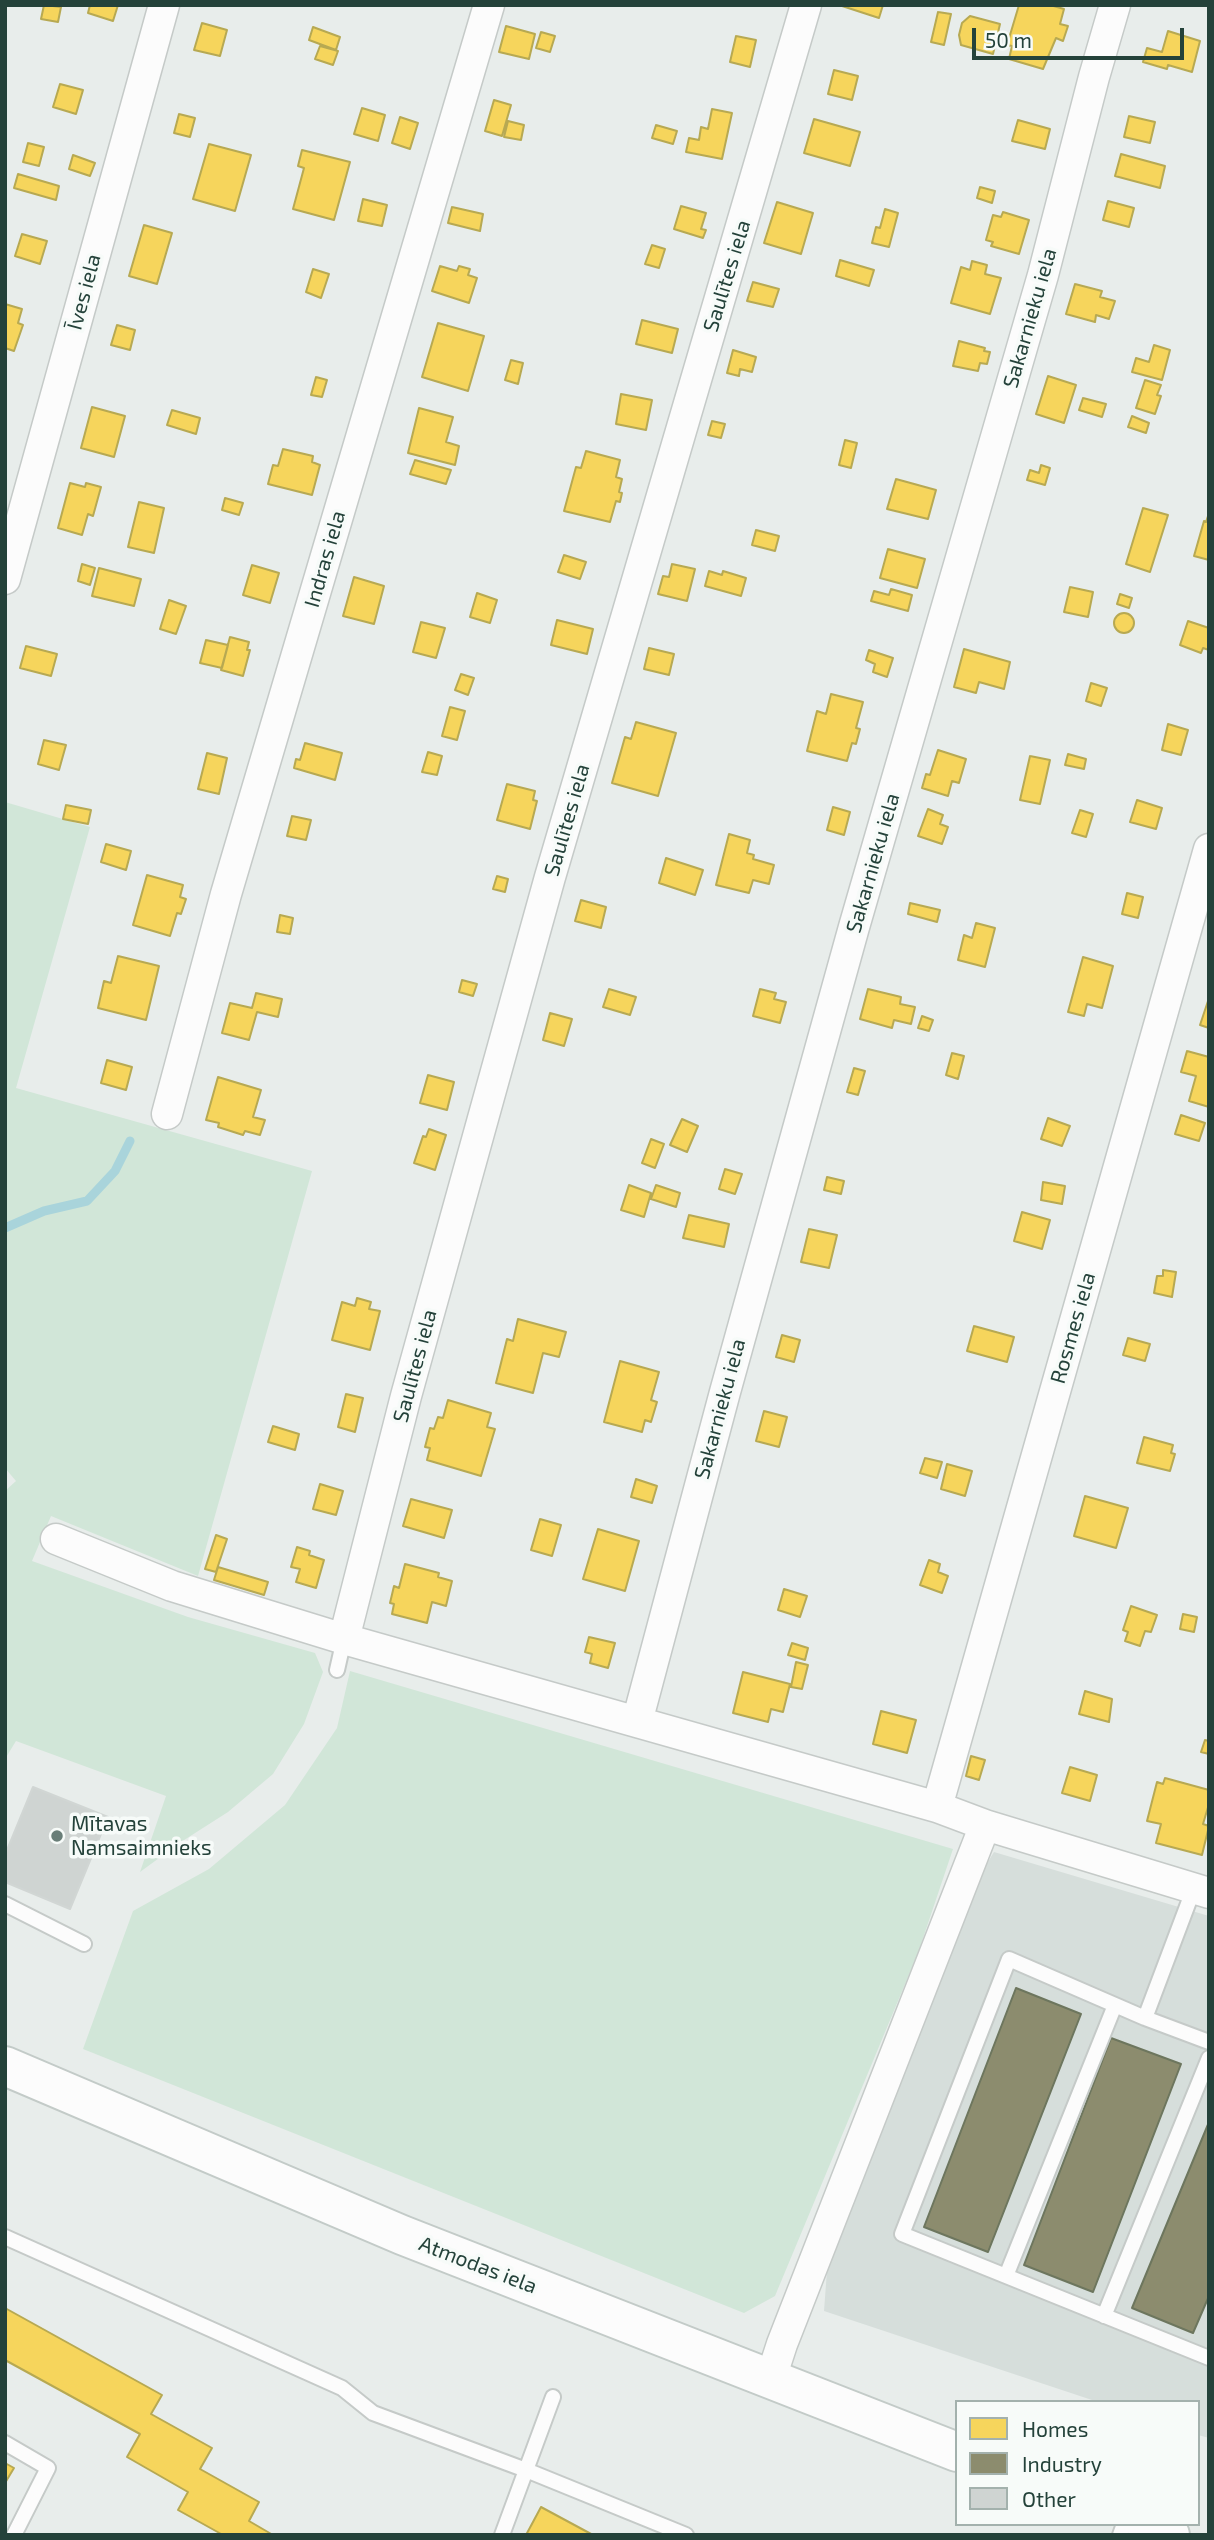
<!DOCTYPE html>
<meta charset="utf-8">
<style>
body{margin:0}
#map{position:relative;width:1214px;height:2540px;overflow:hidden;background:#e8edeb;font-family:"Exo 2",sans-serif}
canvas{display:block}
.frame{position:absolute;inset:0;border:7px solid #24423a;pointer-events:none}
.legend{position:absolute;left:955px;top:2400px;width:245px;height:126px;box-sizing:border-box;background:#f7fbf9;border:2px solid #a3b1ad;margin:0;padding:9px 12px;list-style:none;font-size:21px;color:#24423a}
.legend li{display:flex;align-items:center;gap:14px;height:35px}
.legend b{width:35px;border:2px solid #a3b1ad}
.scale{position:absolute;left:972px;top:28px;width:212px;height:32px;box-sizing:border-box;border:4px solid #24423a;border-top:0;padding-left:9px;font-size:21px;line-height:24px;white-space:nowrap;color:#24423a;-webkit-text-stroke:5px #f7fbf9;paint-order:stroke}
</style>
<div id="map">
<canvas width="1214" height="2540"></canvas>
<div class="frame"></div>
<ul class="legend">
<li><b style="height:19px;background:#f6d55c"></b>Homes</li>
<li><b style="height:19px;background:#8c8c6e"></b>Industry</li>
<li><b style="height:19px;background:#cfd4d2"></b>Other</li>
</ul>
<div class="scale">50 m</div>
</div>
<script>
const ctx = document.querySelector('canvas').getContext('2d');
ctx.lineJoin = 'round';
function fill(path, color) {
  ctx.fillStyle = color;
  ctx.fill(path, 'evenodd');
}
function shape(rows) {
  const path = new Path2D();
  for (const r of rows) {
    if (r.length === 3) {
      path.moveTo(r[0] + r[2], r[1]);
      path.arc(r[0], r[1], r[2], 0, 2 * Math.PI);
      continue;
    }
    path.moveTo(r[0], r[1]);
    for (let i = 2; i < r.length; i += 2) path.lineTo(r[i], r[i + 1]);
  }
  return path;
}
function trace(path, color, width, dash) {
  ctx.strokeStyle = color;
  ctx.lineWidth = width;
  ctx.lineCap = dash ? 'butt' : 'round';
  ctx.setLineDash(dash || []);
  ctx.stroke(path);
}
function drawText(font, color, halo, rows, align = 'center') {
  ctx.font = font + ' "Exo 2",sans-serif';
  ctx.lineWidth = 7;
  ctx.setLineDash([]);
  ctx.textBaseline = 'middle';
  ctx.strokeStyle = halo;
  ctx.fillStyle = color;
  for (const [text, x, y, turn = 0] of rows) {
    ctx.save();
    ctx.translate(x, y);
    ctx.rotate((+turn || 0) * Math.PI / 180);
    ctx.textAlign = isNaN(turn) ? turn : align;
    if (halo) ctx.strokeText(text, 0, 0);
    ctx.fillText(text, 0, 0);
    ctx.restore();
  }
}
fill(shape([
 [994,1852,1209,1916,1209,2438,1198,2435,1198,2402,1098,2402,824,2311,830,2230,967,1896]
]), '#d6dedb');
fill(shape([
 [5,802,90,827,16,1088,312,1171,198,1576,51,1516,32,1561,188,1617,315,1653,323,1672,304,1724,273,1774,228,1812,181,1842,140,1872,166,1796,16,1741,5,1759,5,1491,16,1481,5,1468],
 [350,1671,953,1849,918,1953,775,2296,744,2313,83,2049,133,1911,209,1869,285,1805,337,1728]
]), '#d1e6d8');
const homes = shape([
 [44,5,61,7,58,22,41,19,44,5],
 [90,5,118,5,113,21,88,13,90,5],
 [839,5,883,5,879,18,839,5],
 [1019,5,1050,5,1064,9,1060,24,1068,26,1063,41,1056,38,1043,69,1009,59,1012,46,1007,45,1019,5],
 [938,12,951,14,944,45,931,42,938,12],
 [970,16,1000,24,993,54,961,45,959,35,962,23,970,16],
 [202,23,227,30,220,56,194,50,202,23],
 [506,26,535,34,529,59,499,52,506,26],
 [313,27,340,37,336,50,309,40,313,27],
 [1168,31,1200,41,1192,72,1168,65,1167,69,1143,62,1147,48,1162,52,1168,31],
 [541,32,555,36,550,52,536,48,541,32],
 [736,36,756,40,750,67,730,62,736,36],
 [320,46,338,51,333,65,315,59,320,46],
 [834,70,858,76,852,100,828,94,834,70],
 [60,84,83,90,76,114,53,107,60,84],
 [494,100,511,105,502,136,485,131,494,100],
 [362,108,385,115,378,141,354,134,362,108],
 [712,109,732,113,722,159,686,152,689,138,699,140,701,127,708,129,712,109],
 [179,114,195,118,190,137,174,133,179,114],
 [1129,116,1155,122,1150,143,1124,137,1129,116],
 [400,117,418,123,410,149,392,143,400,117],
 [814,119,860,132,850,166,804,153,814,119],
 [1018,120,1050,129,1045,149,1012,141,1018,120],
 [508,121,524,125,521,140,504,137,508,121],
 [656,125,677,131,673,144,652,138,656,125],
 [28,143,44,147,39,166,23,162,28,143],
 [209,144,251,155,235,211,193,199,209,144],
 [302,150,350,162,334,220,293,209,304,168,298,166,302,150],
 [1121,154,1165,166,1160,188,1115,176,1121,154],
 [73,155,95,163,90,176,69,169,73,155],
 [18,174,59,186,56,200,14,188,18,174],
 [980,187,995,191,992,203,977,198,980,187],
 [363,199,387,205,382,226,358,221,363,199],
 [1108,201,1134,208,1129,227,1103,220,1108,201],
 [777,202,813,213,801,254,764,243,777,202],
 [681,206,706,213,701,229,706,230,703,238,674,229,681,206],
 [452,207,483,214,480,231,448,223,452,207],
 [885,209,898,213,889,247,872,243,876,227,880,228,885,209],
 [1003,212,1029,220,1019,254,991,246,993,242,986,240,993,215,1001,217,1003,212],
 [144,225,172,233,157,284,129,276,144,225],
 [22,234,47,241,40,264,15,256,22,234],
 [652,245,665,249,659,268,645,264,652,245],
 [840,260,874,270,869,286,836,276,840,260],
 [972,261,987,265,985,274,1001,278,990,314,951,303,961,267,970,270,972,261],
 [440,266,457,271,459,266,470,269,468,275,477,278,469,303,432,291,440,266],
 [313,269,329,274,321,298,306,292,313,269],
 [753,282,779,289,773,307,747,301,753,282],
 [1075,284,1102,291,1100,297,1115,301,1109,319,1096,315,1095,322,1066,314,1075,284],
 [5,304,22,309,18,323,23,325,14,351,5,348,5,304],
 [642,320,678,329,672,353,636,344,642,320],
 [438,323,484,336,468,391,422,377,438,323],
 [117,325,135,330,130,350,111,345,117,325],
 [959,341,985,348,984,351,990,352,987,364,980,363,978,371,953,366,959,341],
 [1154,345,1170,350,1162,380,1132,372,1136,358,1149,362,1154,345],
 [733,350,756,357,752,372,740,369,739,376,727,373,733,350],
 [511,360,523,363,518,384,505,380,511,360],
 [1048,376,1076,385,1064,423,1036,414,1048,376],
 [316,377,327,380,322,397,311,395,316,377],
 [1145,380,1161,385,1157,395,1161,396,1155,414,1136,408,1145,380],
 [621,394,652,400,646,430,616,424,621,394],
 [1083,398,1106,404,1102,417,1079,410,1083,398],
 [92,407,125,416,114,457,81,448,92,407],
 [419,408,453,417,446,442,459,446,455,465,408,453,419,408],
 [172,410,200,418,196,434,167,425,172,410],
 [1132,416,1149,423,1146,433,1128,427,1132,416],
 [712,421,725,424,721,438,708,435,712,421],
 [845,440,857,443,851,468,839,465,845,440],
 [283,449,313,456,312,462,320,465,312,495,268,484,273,465,278,466,283,449],
 [586,451,620,460,616,477,622,479,619,492,622,493,620,502,616,501,610,522,564,511,576,467,581,468,586,451],
 [415,460,451,470,446,484,410,474,415,460],
 [1041,465,1050,468,1045,485,1027,480,1030,470,1039,473,1041,465],
 [896,479,936,490,928,519,887,509,896,479],
 [70,483,85,487,86,483,101,487,93,516,88,514,82,535,58,528,70,483],
 [225,498,243,503,239,515,222,510,225,498],
 [139,502,164,508,154,553,128,547,139,502],
 [1143,508,1168,515,1150,572,1126,564,1143,508],
 [1209,513,1209,560,1194,556,1204,521,1206,522,1209,513],
 [756,530,779,536,775,551,752,545,756,530],
 [888,549,925,559,917,588,880,578,888,549],
 [564,555,586,562,580,579,558,572,564,555],
 [82,564,95,568,90,585,78,581,82,564],
 [672,564,695,569,687,601,658,594,663,576,669,577,672,564],
 [252,565,279,573,270,603,243,595,252,565],
 [99,568,141,579,134,606,92,596,99,568],
 [709,571,722,575,723,571,746,578,741,596,705,586,709,571],
 [354,577,384,586,374,624,343,616,354,577],
 [1070,587,1093,592,1088,617,1064,612,1070,587],
 [891,589,912,595,908,611,871,601,874,591,889,595,891,589],
 [477,593,497,600,490,623,470,617,477,593],
 [1120,594,1132,598,1129,608,1117,604,1120,594],
 [169,600,186,606,176,634,160,629,169,600],
 [1124,623,10],
 [557,620,593,629,587,654,551,645,557,620],
 [1188,621,1209,628,1209,650,1203,648,1201,653,1180,645,1188,621],
 [421,622,445,628,436,658,413,652,421,622],
 [230,637,249,642,247,650,250,650,243,676,221,670,230,637],
 [206,640,228,645,222,668,200,663,206,640],
 [26,646,57,654,51,676,20,668,26,646],
 [649,648,674,654,669,675,644,669,649,648],
 [964,649,1010,662,1004,689,979,682,976,693,954,687,964,649],
 [869,650,893,658,887,677,873,672,875,664,866,660,869,650],
 [461,674,474,678,468,695,455,690,461,674],
 [1091,683,1107,688,1101,706,1086,701,1091,683],
 [831,694,863,702,856,728,860,729,856,744,852,743,847,761,807,751,817,711,826,714,831,694],
 [450,707,465,711,457,740,442,736,450,707],
 [636,722,676,733,658,796,612,783,625,737,631,739,636,722],
 [1168,724,1188,730,1181,755,1162,750,1168,724],
 [44,740,66,745,59,770,38,764,44,740],
 [305,743,342,753,335,780,294,768,296,759,300,760,305,743],
 [938,750,966,759,959,783,952,781,948,796,922,788,926,774,930,775,938,750],
 [428,752,442,756,437,775,422,772,428,752],
 [207,753,227,758,219,794,198,789,207,753],
 [1068,754,1086,759,1084,769,1065,765,1068,754],
 [1030,756,1050,760,1040,804,1020,800,1030,756],
 [507,784,535,791,533,800,537,801,530,829,497,820,507,784],
 [1137,800,1162,808,1156,829,1130,822,1137,800],
 [66,805,91,810,88,824,63,819,66,805],
 [833,807,850,812,844,835,827,830,833,807],
 [928,809,943,815,940,824,948,827,942,844,918,836,928,809],
 [1080,810,1093,814,1086,837,1072,833,1080,810],
 [292,816,311,820,306,840,287,836,292,816],
 [729,834,750,840,747,853,754,855,753,859,774,865,769,884,753,880,749,893,716,885,729,834],
 [106,844,131,851,126,870,101,862,106,844],
 [666,858,703,870,695,895,659,883,666,858],
 [147,875,183,885,180,897,186,899,181,914,177,913,170,936,133,925,147,875],
 [497,876,508,879,505,892,493,889,497,876],
 [1127,893,1143,897,1138,918,1122,914,1127,893],
 [581,900,606,907,601,928,575,921,581,900],
 [910,903,940,910,937,922,908,914,910,903],
 [280,915,293,918,290,934,277,932,280,915],
 [976,923,995,928,985,967,958,960,964,935,972,938,976,923],
 [118,956,159,966,146,1020,98,1008,104,981,111,983,118,956],
 [1083,957,1113,966,1102,1008,1087,1004,1084,1016,1068,1012,1083,957],
 [462,980,477,984,473,996,459,992,462,980],
 [609,989,636,997,630,1015,603,1007,609,989],
 [760,989,776,993,774,999,786,1002,780,1023,753,1016,760,989],
 [868,989,901,997,900,1004,915,1007,911,1024,894,1020,892,1028,860,1019,868,989],
 [256,993,282,999,278,1017,257,1012,249,1040,222,1033,230,1003,252,1008,256,993],
 [1209,998,1209,1028,1200,1025,1209,998],
 [550,1013,572,1019,564,1046,543,1040,550,1013],
 [922,1016,933,1020,929,1031,918,1028,922,1016],
 [1187,1051,1209,1057,1209,1107,1189,1101,1196,1076,1181,1072,1187,1051],
 [952,1053,964,1056,958,1079,946,1075,952,1053],
 [107,1060,132,1067,126,1090,101,1083,107,1060],
 [854,1068,865,1071,858,1095,847,1092,854,1068],
 [428,1075,454,1082,447,1110,420,1103,428,1075],
 [218,1077,261,1090,253,1117,265,1120,260,1135,245,1131,243,1135,218,1127,219,1123,206,1120,218,1077],
 [1181,1115,1205,1123,1199,1141,1175,1134,1181,1115],
 [1048,1118,1070,1126,1062,1146,1041,1139,1048,1118],
 [682,1119,698,1126,687,1152,670,1145,682,1119],
 [429,1129,446,1135,435,1170,414,1163,423,1136,426,1137,429,1129],
 [651,1139,664,1144,655,1168,642,1163,651,1139],
 [725,1169,742,1174,735,1194,719,1189,725,1169],
 [827,1177,844,1181,841,1194,824,1190,827,1177],
 [1043,1182,1065,1186,1062,1204,1041,1200,1043,1182],
 [629,1185,651,1193,644,1217,621,1210,629,1185],
 [656,1185,680,1193,676,1207,651,1199,656,1185],
 [1022,1212,1050,1220,1042,1249,1014,1241,1022,1212],
 [689,1215,729,1224,724,1247,683,1238,689,1215],
 [809,1229,837,1235,829,1268,801,1262,809,1229],
 [1163,1270,1176,1272,1172,1297,1154,1293,1157,1276,1163,1276,1163,1270],
 [357,1298,371,1302,369,1309,380,1311,370,1350,332,1340,342,1302,355,1306,357,1298],
 [518,1319,566,1332,559,1357,543,1353,533,1393,496,1383,507,1339,513,1341,518,1319],
 [974,1326,1014,1337,1007,1362,967,1351,974,1326],
 [782,1335,800,1340,794,1362,776,1357,782,1335],
 [1128,1338,1150,1344,1145,1361,1123,1355,1128,1338],
 [620,1361,659,1372,651,1400,657,1402,651,1422,645,1420,642,1432,604,1422,620,1361],
 [346,1394,363,1398,355,1432,338,1427,346,1394],
 [448,1400,491,1413,487,1427,495,1429,481,1476,427,1460,430,1448,425,1447,430,1428,434,1429,438,1417,443,1418,448,1400],
 [764,1411,787,1417,779,1447,756,1441,764,1411],
 [273,1426,299,1434,295,1450,268,1442,273,1426],
 [1144,1437,1173,1445,1171,1453,1175,1454,1170,1471,1137,1463,1144,1437],
 [925,1458,942,1462,937,1478,920,1473,925,1458],
 [947,1464,972,1471,965,1496,941,1489,947,1464],
 [636,1479,657,1486,652,1503,631,1497,636,1479],
 [320,1484,343,1491,336,1515,313,1509,320,1484],
 [1085,1496,1128,1508,1116,1548,1074,1536,1085,1496],
 [411,1499,452,1510,444,1538,403,1526,411,1499],
 [540,1519,561,1525,552,1556,531,1550,540,1519],
 [598,1529,639,1541,625,1591,583,1579,598,1529],
 [216,1535,227,1539,216,1572,205,1569,216,1535],
 [297,1547,310,1551,309,1555,324,1560,316,1588,296,1582,300,1569,291,1567,297,1547],
 [929,1560,940,1564,938,1572,948,1576,942,1593,920,1585,929,1560],
 [405,1564,439,1573,438,1577,452,1581,446,1606,432,1602,427,1623,392,1614,394,1604,390,1603,394,1586,399,1588,405,1564],
 [218,1567,268,1582,264,1595,214,1580,218,1567],
 [784,1589,807,1596,800,1617,778,1610,784,1589],
 [1131,1606,1157,1615,1151,1632,1145,1631,1140,1646,1125,1641,1128,1632,1123,1630,1131,1606],
 [1183,1614,1197,1617,1194,1632,1180,1629,1183,1614],
 [589,1637,615,1643,608,1668,590,1663,592,1654,585,1652,589,1637],
 [792,1643,808,1648,805,1660,788,1655,792,1643],
 [796,1662,808,1665,802,1689,791,1687,796,1662],
 [743,1672,790,1684,783,1712,771,1709,768,1722,733,1713,743,1672],
 [1085,1691,1112,1699,1109,1722,1079,1714,1085,1691],
 [881,1711,916,1720,907,1753,873,1744,881,1711],
 [1205,1740,1209,1741,1209,1754,1201,1752,1205,1740],
 [971,1756,985,1760,979,1780,966,1776,971,1756],
 [1070,1767,1097,1775,1090,1801,1062,1793,1070,1767],
 [1165,1778,1209,1790,1209,1804,1203,1824,1209,1826,1202,1855,1156,1843,1161,1824,1147,1821,1157,1782,1163,1784,1165,1778],
 [5,2308,162,2395,151,2414,212,2448,200,2469,259,2502,249,2521,273,2535,223,2535,178,2510,188,2492,127,2457,140,2434,5,2360,5,2308],
 [5,2463,14,2468,5,2483,5,2463],
 [541,2507,593,2535,526,2535,541,2507]
]);
fill(homes, '#f6d55c');
trace(homes, '#b7a952', 2);
const industry = shape([
 [1016,1988,1081,2014,988,2252,924,2227,1016,1988],
 [1111,2038,1181,2064,1093,2292,1024,2265,1111,2038],
 [1209,2122,1209,2296,1193,2333,1132,2308,1209,2122]
]);
fill(industry, '#8c8c6e');
trace(industry, '#6d765e', 2);
trace(shape([
 [5,1228,44,1211,87,1201,115,1171,130,1141]
]), '#a9d4db', 9);
const building = shape([
 [33,1787,108,1817,70,1909,5,1882,5,1855,33,1787]
]);
fill(building, '#cfd4d2');
trace(building, '#d1d6d4', 2);
const service = shape([
 [337,1670,344,1639],
 [5,1904,84,1944],
 [1145,2018,1194,1888],
 [1209,2042,1145,2018,1009,1959,902,2234,1209,2358],
 [5,2237,342,2388,373,2413,526,2470,686,2535],
 [1006,2276,1115,2005],
 [1104,2316,1209,2058],
 [5,2443,48,2468,14,2535],
 [502,2535,553,2397],
 [1120,2535,1124,2524]
]);
const minor = shape([
 [5,579,164,5],
 [167,1114,226,894,489,5],
 [56,1539,172,1586,344,1639,937,1807,985,1825,1209,1893],
 [344,1639,406,1396,550,877,806,5],
 [637,1722,725,1392,854,927,1043,275,1094,77,1115,5],
 [937,1807,1209,849],
 [770,2381,782,2344,985,1825]
]);
const secondary = shape([
 [5,2066,402,2235,957,2452],
 [1145,2524,1170,2535]
]);
trace(service, '#c5cac8', 18);
trace(minor, '#c5cac8', 33);
trace(secondary, '#c3cbc8', 42);
trace(service, '#fcfcfc', 14);
trace(minor, '#fcfcfc', 30);
trace(secondary, '#fcfcfc', 38);
for (const [x, y, r, color] of [
 [57,1836,7,"#697e78"]
]) {
  const dot = new Path2D();
  dot.arc(x, y, r, 0, 2 * Math.PI);
  ctx.fillStyle = color;
  ctx.fill(dot);
  trace(dot, '#f7fbf9', 2.5);
}
drawText('21px', '#24423a', '#f7fbf9', [
 ["Saulītes iela",727,276,-73],
 ["Īves iela",84,292,-75],
 ["Sakarnieku iela",1030,318,-74],
 ["Indras iela",325,559,-74],
 ["Saulītes iela",567,820,-74],
 ["Sakarnieku iela",873,863,-74],
 ["Rosmes iela",1073,1328,-74],
 ["Saulītes iela",415,1366,-75],
 ["Sakarnieku iela",720,1409,-75],
 ["Atmodas iela",478,2265,21]
]);
drawText('21px', '#24423a', '#f7fbf9', [
 ["Mītavas",71,1824],
 ["Namsaimnieks",71,1848]
], 'left');
</script>
